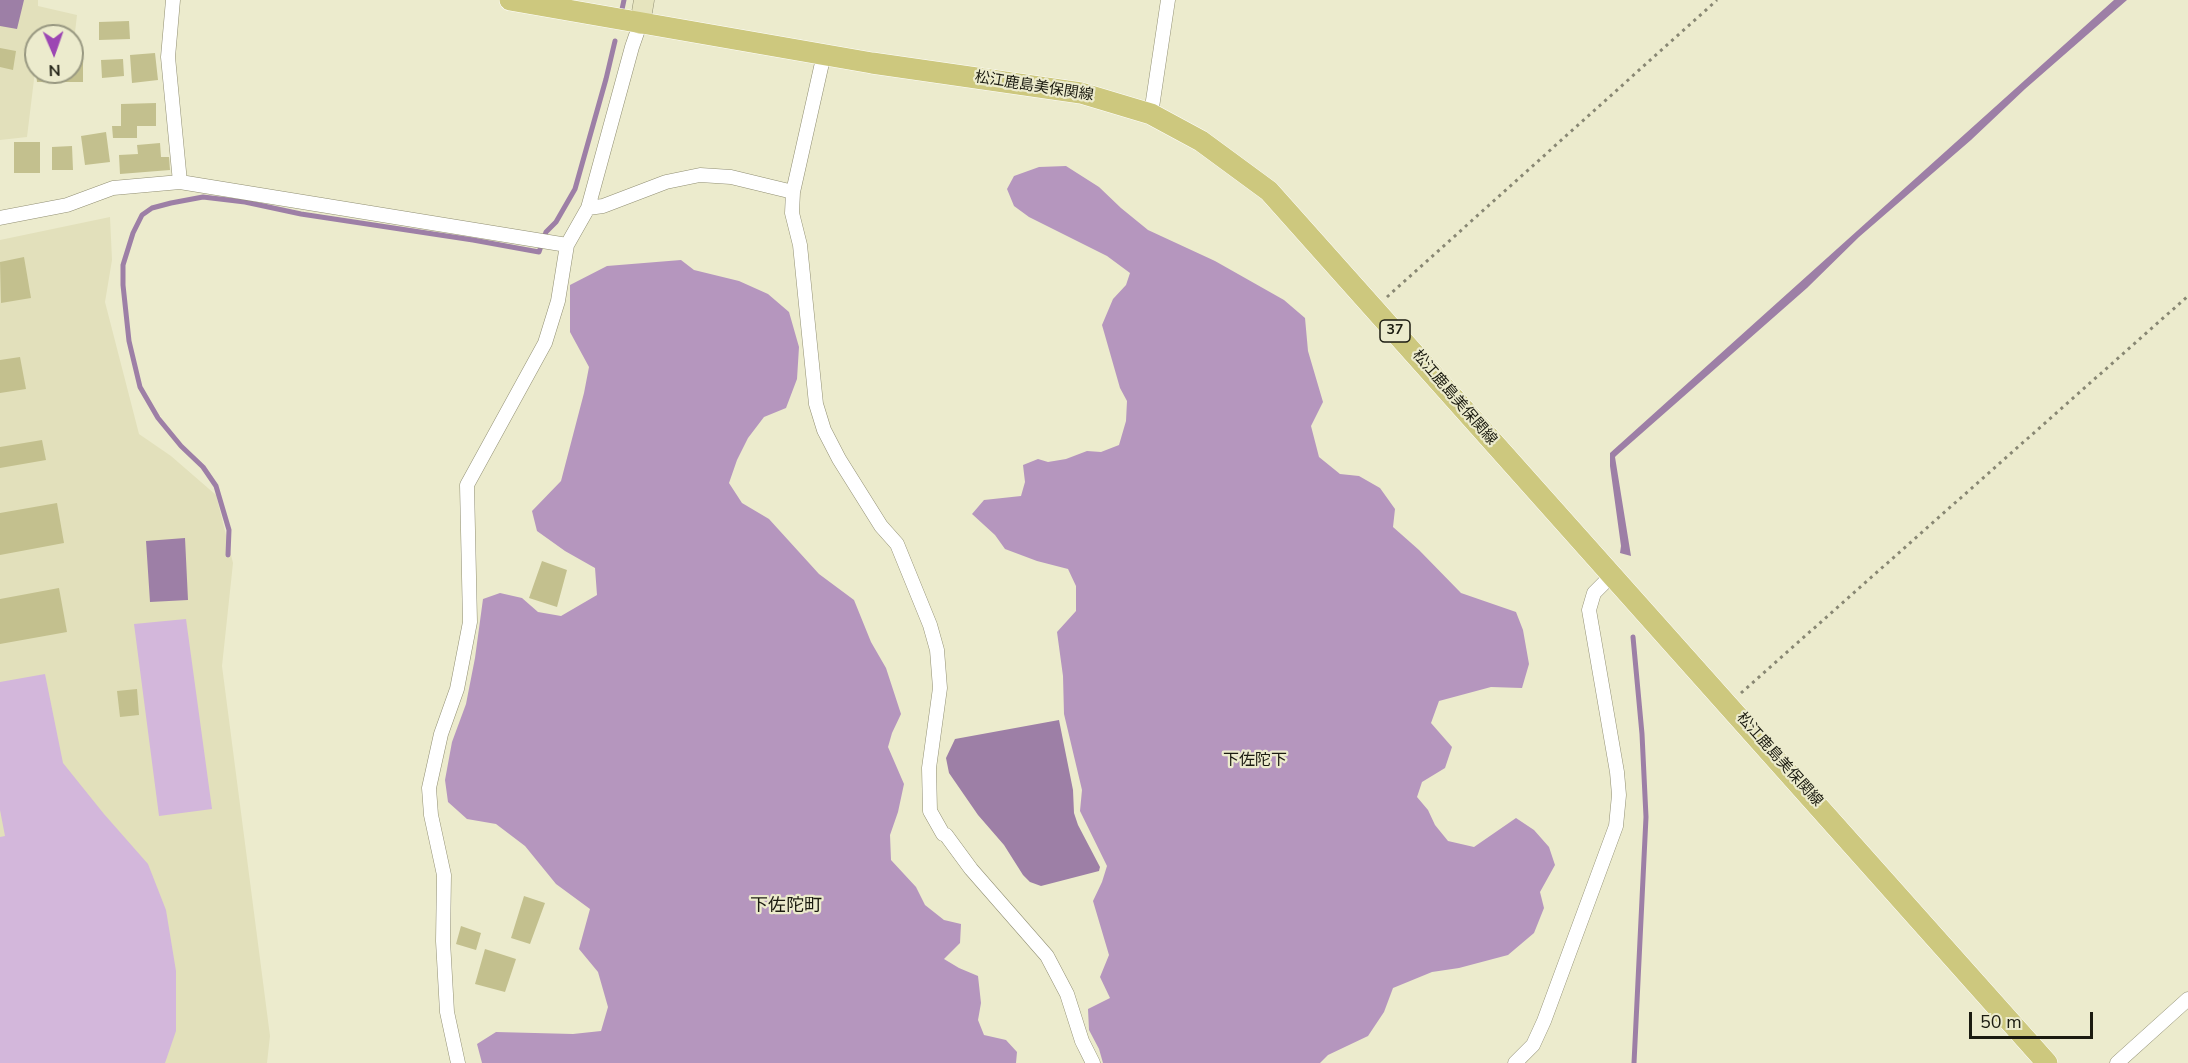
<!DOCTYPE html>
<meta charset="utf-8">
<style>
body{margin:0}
#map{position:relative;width:2188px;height:1063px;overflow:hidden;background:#ecebcd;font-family:"Nunito Sans",sans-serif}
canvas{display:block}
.north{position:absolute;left:24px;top:24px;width:60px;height:60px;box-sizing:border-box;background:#ecebcd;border:2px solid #989881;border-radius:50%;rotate:178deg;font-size:16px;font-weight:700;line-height:24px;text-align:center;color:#1b1b10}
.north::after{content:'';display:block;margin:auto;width:21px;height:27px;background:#9c46b3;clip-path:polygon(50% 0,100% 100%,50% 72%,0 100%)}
.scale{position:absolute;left:1969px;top:1012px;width:124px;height:27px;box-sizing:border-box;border:3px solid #1b1b10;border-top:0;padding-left:8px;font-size:18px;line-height:21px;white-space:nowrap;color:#1b1b10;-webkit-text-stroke:4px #ecebcd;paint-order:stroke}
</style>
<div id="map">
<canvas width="2188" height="1063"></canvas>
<div class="north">N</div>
<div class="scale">50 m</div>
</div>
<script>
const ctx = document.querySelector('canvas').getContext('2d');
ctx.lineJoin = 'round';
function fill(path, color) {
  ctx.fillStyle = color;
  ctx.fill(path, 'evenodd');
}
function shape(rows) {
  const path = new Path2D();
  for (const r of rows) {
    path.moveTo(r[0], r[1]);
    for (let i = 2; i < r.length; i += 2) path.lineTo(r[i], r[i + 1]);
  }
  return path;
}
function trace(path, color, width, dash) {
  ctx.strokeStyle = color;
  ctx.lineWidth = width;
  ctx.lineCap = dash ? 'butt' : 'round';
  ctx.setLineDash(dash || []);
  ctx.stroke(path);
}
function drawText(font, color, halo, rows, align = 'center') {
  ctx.font = font + ' "Nunito Sans","Noto Sans JP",sans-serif';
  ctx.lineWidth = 4.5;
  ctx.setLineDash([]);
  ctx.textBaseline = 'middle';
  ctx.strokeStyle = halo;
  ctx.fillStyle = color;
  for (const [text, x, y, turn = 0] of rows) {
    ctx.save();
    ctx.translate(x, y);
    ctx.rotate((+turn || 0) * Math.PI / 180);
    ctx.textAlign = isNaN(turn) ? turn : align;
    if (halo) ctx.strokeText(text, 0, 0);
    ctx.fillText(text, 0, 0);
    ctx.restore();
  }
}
fill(shape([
 [0,0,38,0,38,6,77,15,73,50,72,36,36,36,36,63,27,137,0,140],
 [110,217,112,260,105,302,139,434,171,456,216,495,233,563,222,666,270,1036,267,1063,0,1063,0,240]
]), '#e2e0bb');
fill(shape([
 [186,619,212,809,159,816,134,624],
 [45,674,63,763,104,814,148,864,166,910,176,971,176,1031,165,1063,0,1063,0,837,5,836,0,810,0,682]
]), '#d3b7db');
fill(shape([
 [1066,166,1099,187,1121,208,1148,230,1215,261,1284,300,1305,318,1308,351,1323,402,1311,426,1319,457,1340,474,1359,476,1380,488,1395,509,1393,527,1419,550,1461,593,1516,612,1523,630,1529,664,1522,688,1491,687,1439,701,1431,723,1452,747,1445,768,1422,782,1417,797,1428,810,1435,825,1448,841,1474,847,1516,818,1534,830,1549,847,1555,865,1540,892,1544,908,1534,933,1508,955,1459,968,1432,972,1393,988,1384,1012,1368,1036,1328,1055,1320,1063,1103,1063,1099,1049,1089,1030,1088,1009,1110,998,1100,977,1109,955,1093,901,1102,882,1107,866,1080,811,1082,790,1064,714,1063,676,1057,632,1076,611,1076,586,1068,569,1037,561,1005,549,995,535,972,514,984,500,1021,496,1025,482,1023,465,1038,459,1048,462,1066,459,1087,451,1101,452,1119,445,1126,421,1127,401,1120,388,1102,325,1113,299,1126,285,1130,273,1107,256,1029,217,1014,206,1007,189,1014,176,1039,167],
 [681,260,694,270,739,281,768,294,789,312,799,347,797,379,786,408,764,417,748,438,737,460,729,483,742,503,769,519,819,574,854,600,871,642,886,668,901,714,892,733,888,747,904,784,898,812,890,835,891,860,916,887,925,905,944,920,961,924,960,943,944,959,959,968,978,976,981,1003,978,1020,984,1035,1006,1040,1017,1052,1016,1063,482,1063,477,1044,496,1032,573,1034,601,1031,608,1007,598,972,579,949,590,909,556,884,525,846,496,824,467,819,448,802,445,780,452,742,466,704,475,658,483,599,500,593,522,598,538,612,561,616,597,595,595,568,565,551,537,531,532,511,561,481,584,393,589,367,570,332,570,285,607,266]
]), '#b596be');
fill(shape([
 [0,0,24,0,17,29,0,26],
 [2114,0,2127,0,2025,89,1971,140,1859,237,1807,288,1617,455,1615,457,1631,556,1620,553,1621,546,1610,466,1610,453],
 [185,538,188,600,150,602,146,541],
 [1059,720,1073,790,1074,813,1078,825,1100,867,1099,871,1041,886,1030,882,1023,875,1004,845,978,815,949,773,946,758,955,739]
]), '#9d7fa6');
trace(shape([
 [621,14,624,0],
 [228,555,229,530,216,486,203,467,181,446,158,418,140,387,129,341,123,285,123,265,133,233,142,215,152,208,171,203,203,197,245,202,301,214,473,240,539,252,546,232,556,222,575,189,606,79,615,41],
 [1633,637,1642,734,1646,817,1634,1063]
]), '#9d7fa6', 5);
fill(shape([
 [129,21,130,39,99,40,99,22],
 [0,48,16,51,13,70,0,67],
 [155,53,158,80,132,83,130,55],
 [72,58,83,58,83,82,37,82,36,72,72,72],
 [123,59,124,76,102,78,101,60],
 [156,103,156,126,137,126,137,138,113,138,112,126,121,126,121,104],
 [106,132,110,162,85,165,81,136],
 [14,142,40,142,40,173,14,173],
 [160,143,161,157,169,157,170,170,120,174,119,155,138,154,137,145],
 [72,146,73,170,52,170,52,147],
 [24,257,31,298,1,303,0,262],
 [20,357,26,389,0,393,0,360],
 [42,440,46,460,0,468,0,447],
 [57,503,64,543,0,555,0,513],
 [542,561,567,570,557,607,529,598],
 [59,588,67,632,0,644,0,599],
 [137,689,139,715,120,717,117,691],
 [524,896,545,903,530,944,511,938],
 [461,926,481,933,476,950,456,944],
 [485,949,516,959,505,992,475,984]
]), '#c3c08e');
const street = shape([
 [173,0,168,57,180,182],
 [824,54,793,192,792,213,800,245,816,404,824,430,839,459,881,526,897,544,930,625,937,650,940,688,929,768,930,811,943,834,946,835,971,869,1047,956,1067,994,1082,1041,1093,1063],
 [1151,114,1168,0],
 [588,208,603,206,666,182,700,175,731,177,793,192],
 [0,218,67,205,113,188,180,182,567,245],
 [458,1063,447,1012,443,941,444,875,431,815,429,788,441,734,457,689,470,622,467,485,545,343,558,301,567,245,588,208,632,47,640,24],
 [1515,1063,1533,1045,1544,1021,1616,826,1619,795,1617,772,1589,610,1594,593,1611,576],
 [2117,1063,2188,999]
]);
const secondary = shape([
 [640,24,644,0]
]);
const primary = shape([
 [510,0,872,63,1081,93,1151,114,1201,141,1269,191,2047,1063]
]);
trace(street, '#918f73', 15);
trace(secondary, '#918f73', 21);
trace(primary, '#fff', 22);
trace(shape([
 [1387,297,1717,0],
 [1741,693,2188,296]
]), '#888773', 3, [3, 4.5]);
trace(street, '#fff', 14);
trace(secondary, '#e6e4be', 20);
trace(primary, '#cdc87e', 21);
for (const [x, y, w] of [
 [1395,331,30]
]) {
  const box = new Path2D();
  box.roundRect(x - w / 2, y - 11, w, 22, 4.5);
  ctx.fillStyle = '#ecebcd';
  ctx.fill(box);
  trace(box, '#1b1b10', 1.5);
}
drawText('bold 14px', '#1b1b10', null, [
 ["37",1395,331]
]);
drawText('15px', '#1b1b10', '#ecebcd', [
 ["松江鹿島美保関線",1034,87,9],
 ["松江鹿島美保関線",1454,398,49],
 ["松江鹿島美保関線",1779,760,48]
]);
drawText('16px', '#1b1b10', '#ecebcd', [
 ["下佐陀下",1255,761]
]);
drawText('18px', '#1b1b10', '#ecebcd', [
 ["下佐陀町",786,907]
]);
</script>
